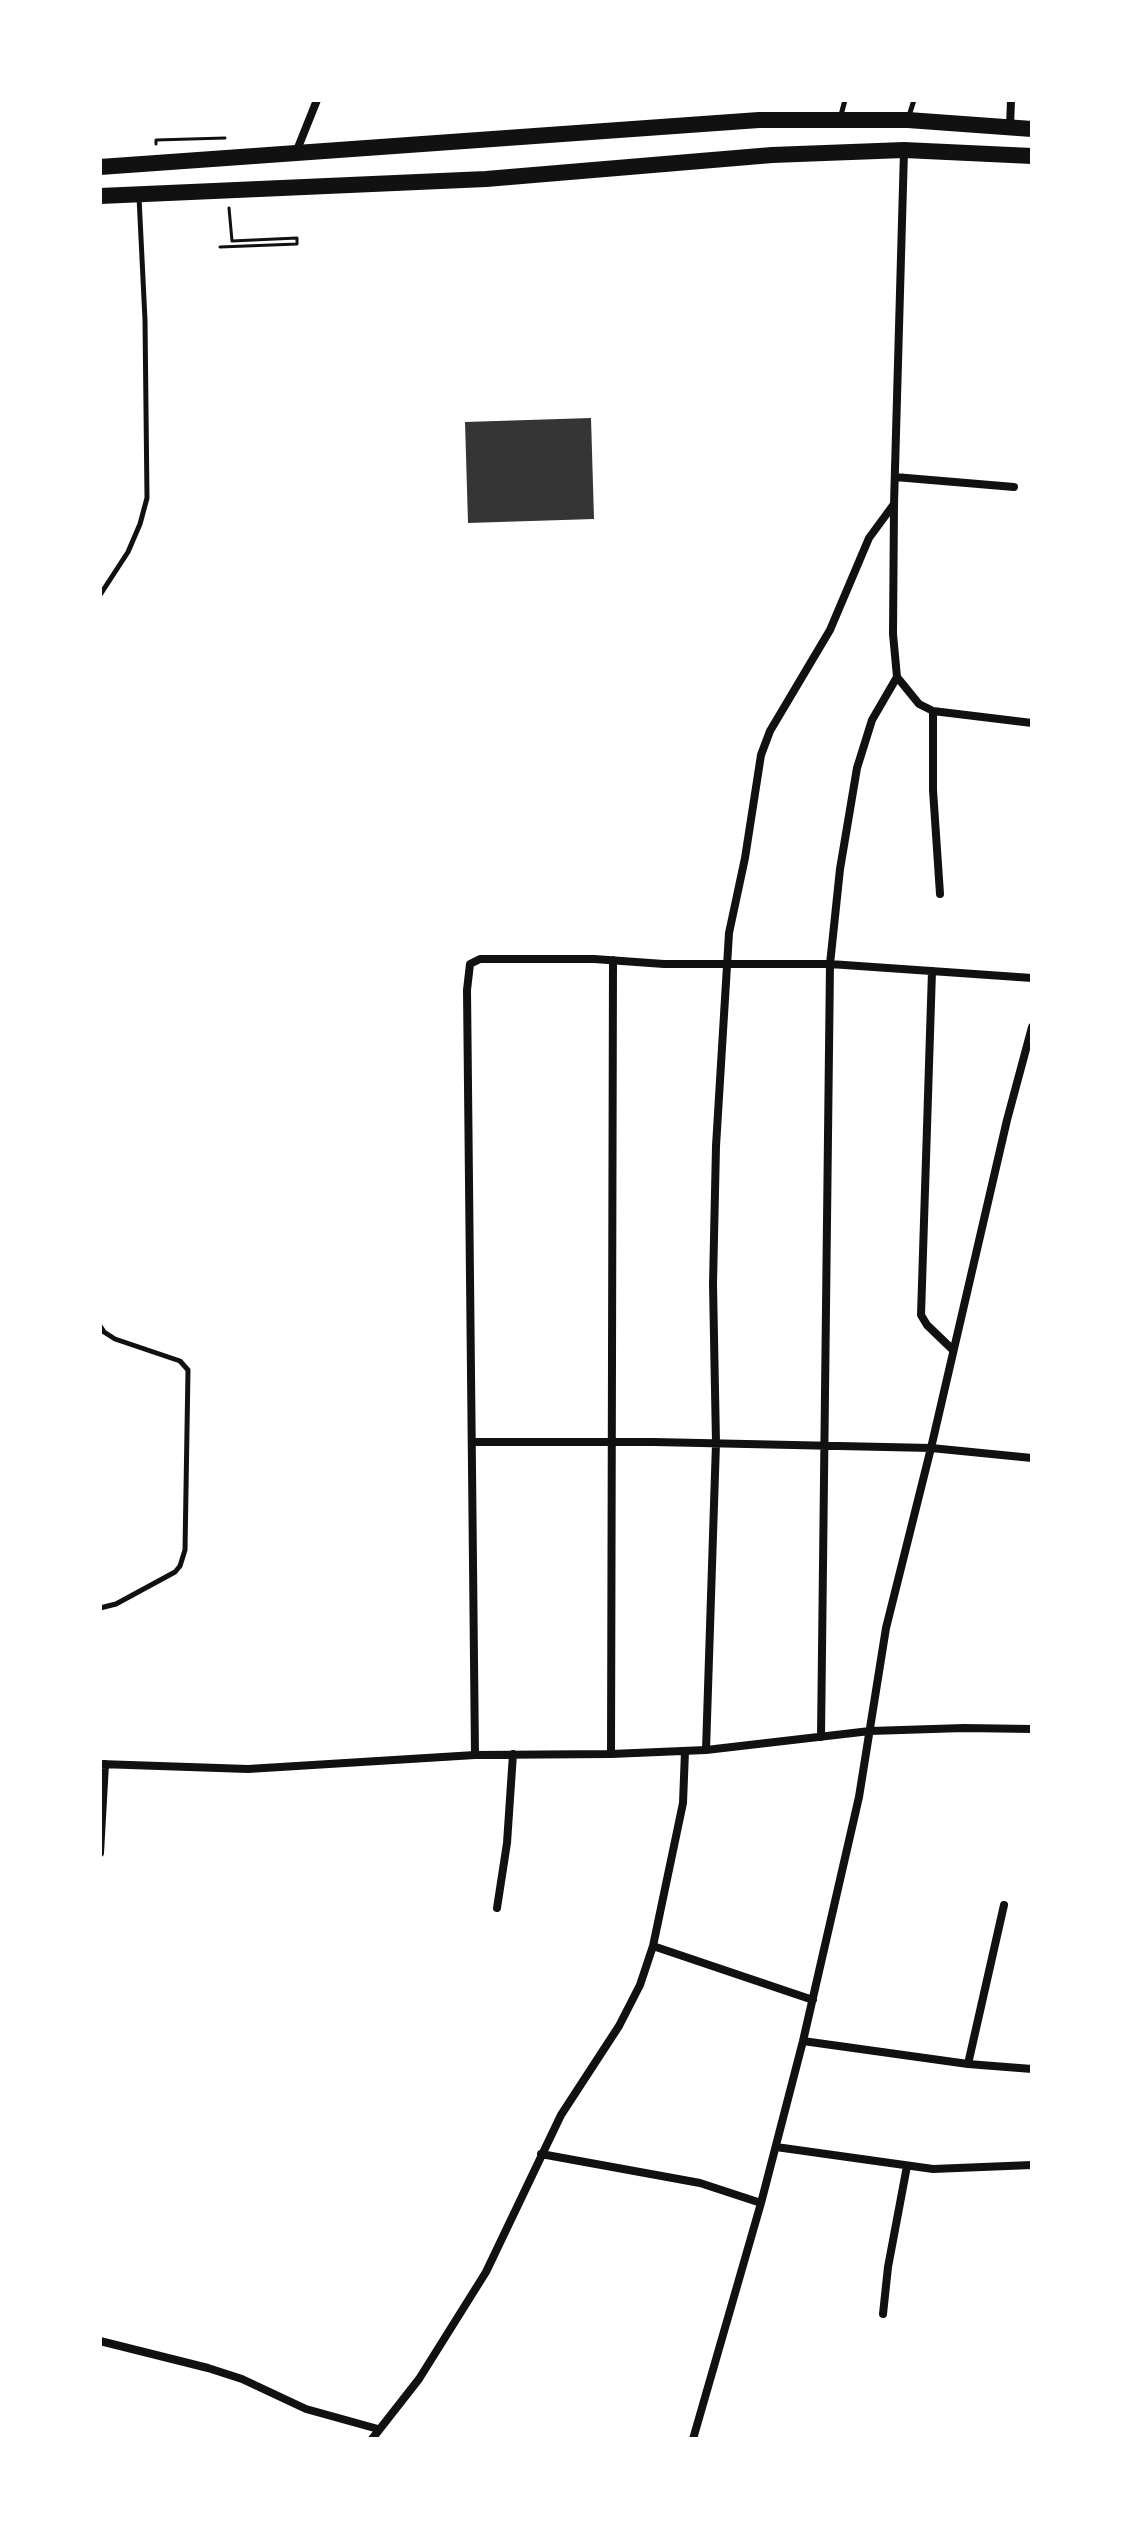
<!DOCTYPE html>
<style>
body{margin:0}
#map{position:relative;width:1132px;height:2539px;overflow:hidden;background:#fff;font-family:"Sofia Sans Condensed",sans-serif}
canvas{display:block}
.frame{position:absolute;inset:0;border:102px solid #fff;pointer-events:none}
</style>
<div id="map">
<canvas width="1132" height="2539"></canvas>
<div class="frame"></div>
</div>
<script>
const ctx = document.querySelector('canvas').getContext('2d');
ctx.lineJoin = 'round';
function fill(path, color) {
  ctx.fillStyle = color;
  ctx.fill(path, 'evenodd');
}
function shape(rows) {
  const path = new Path2D();
  for (const r of rows) {
    path.moveTo(r[0], r[1]);
    for (let i = 2; i < r.length; i += 2) path.lineTo(r[i], r[i + 1]);
  }
  return path;
}
function trace(path, color, width, dash) {
  ctx.strokeStyle = color;
  ctx.lineWidth = width;
  ctx.lineCap = dash ? 'butt' : 'round';
  ctx.setLineDash(dash || []);
  ctx.stroke(path);
}
fill(shape([
 [591,418,594,519,468,523,465,422]
]), '#353535');
trace(shape([
 [156,144,156,140,225,138],
 [220,247,297,244,297,238,232,241,229,208]
]), '#111', 3);
trace(shape([
 [841,115,845,100],
 [908,119,914,100],
 [100,595,128,552,140,524,147,498,145,320,139,197],
 [100,1326,104,1332,115,1339,180,1361,188,1370,185,1550,180,1566,175,1572,116,1604,100,1608]
]), '#111', 5);
trace(shape([
 [1010,127,1011,100],
 [904,151,894,504,893,634,897,677,919,704,933,711,1032,723],
 [295,155,317,100],
 [895,477,1014,487],
 [933,711,933,790,940,894],
 [932,971,921,1315,927,1325,953,1350],
 [474,1442,654,1442,931,1448,1032,1458],
 [821,1737,830,964,840,869,857,768,872,720,897,677],
 [706,1750,716,1443,713,1284,716,1146,729,933,745,858,761,755,770,731,830,630,869,538,894,504],
 [611,1754,613,960],
 [475,1755,467,990,470,964,480,959,594,959,664,964,830,964,1032,978],
 [100,1764,248,1769,475,1755,611,1754,706,1750,870,1731,964,1728,1032,1729],
 [100,1853,105,1764],
 [497,1908,507,1843,513,1754],
 [653,1946,813,2000],
 [803,2041,968,2064,1032,2069],
 [968,2064,1004,1905],
 [776,2147,933,2169,1032,2165],
 [541,2154,700,2183,761,2203],
 [883,2314,888,2267,907,2166],
 [100,2341,208,2368,242,2379,306,2409,378,2429],
 [372,2439,419,2379,486,2272,561,2115,619,2026,640,1985,653,1946,683,1803,685,1751],
 [693,2439,761,2203,803,2041,859,1797,886,1628,931,1448,1007,1120,1032,1027]
]), '#111', 8);
trace(shape([
 [100,167,759,120,908,120,1032,129],
 [100,196,486,179,772,155,904,150,1032,156]
]), '#111', 16);
</script>
